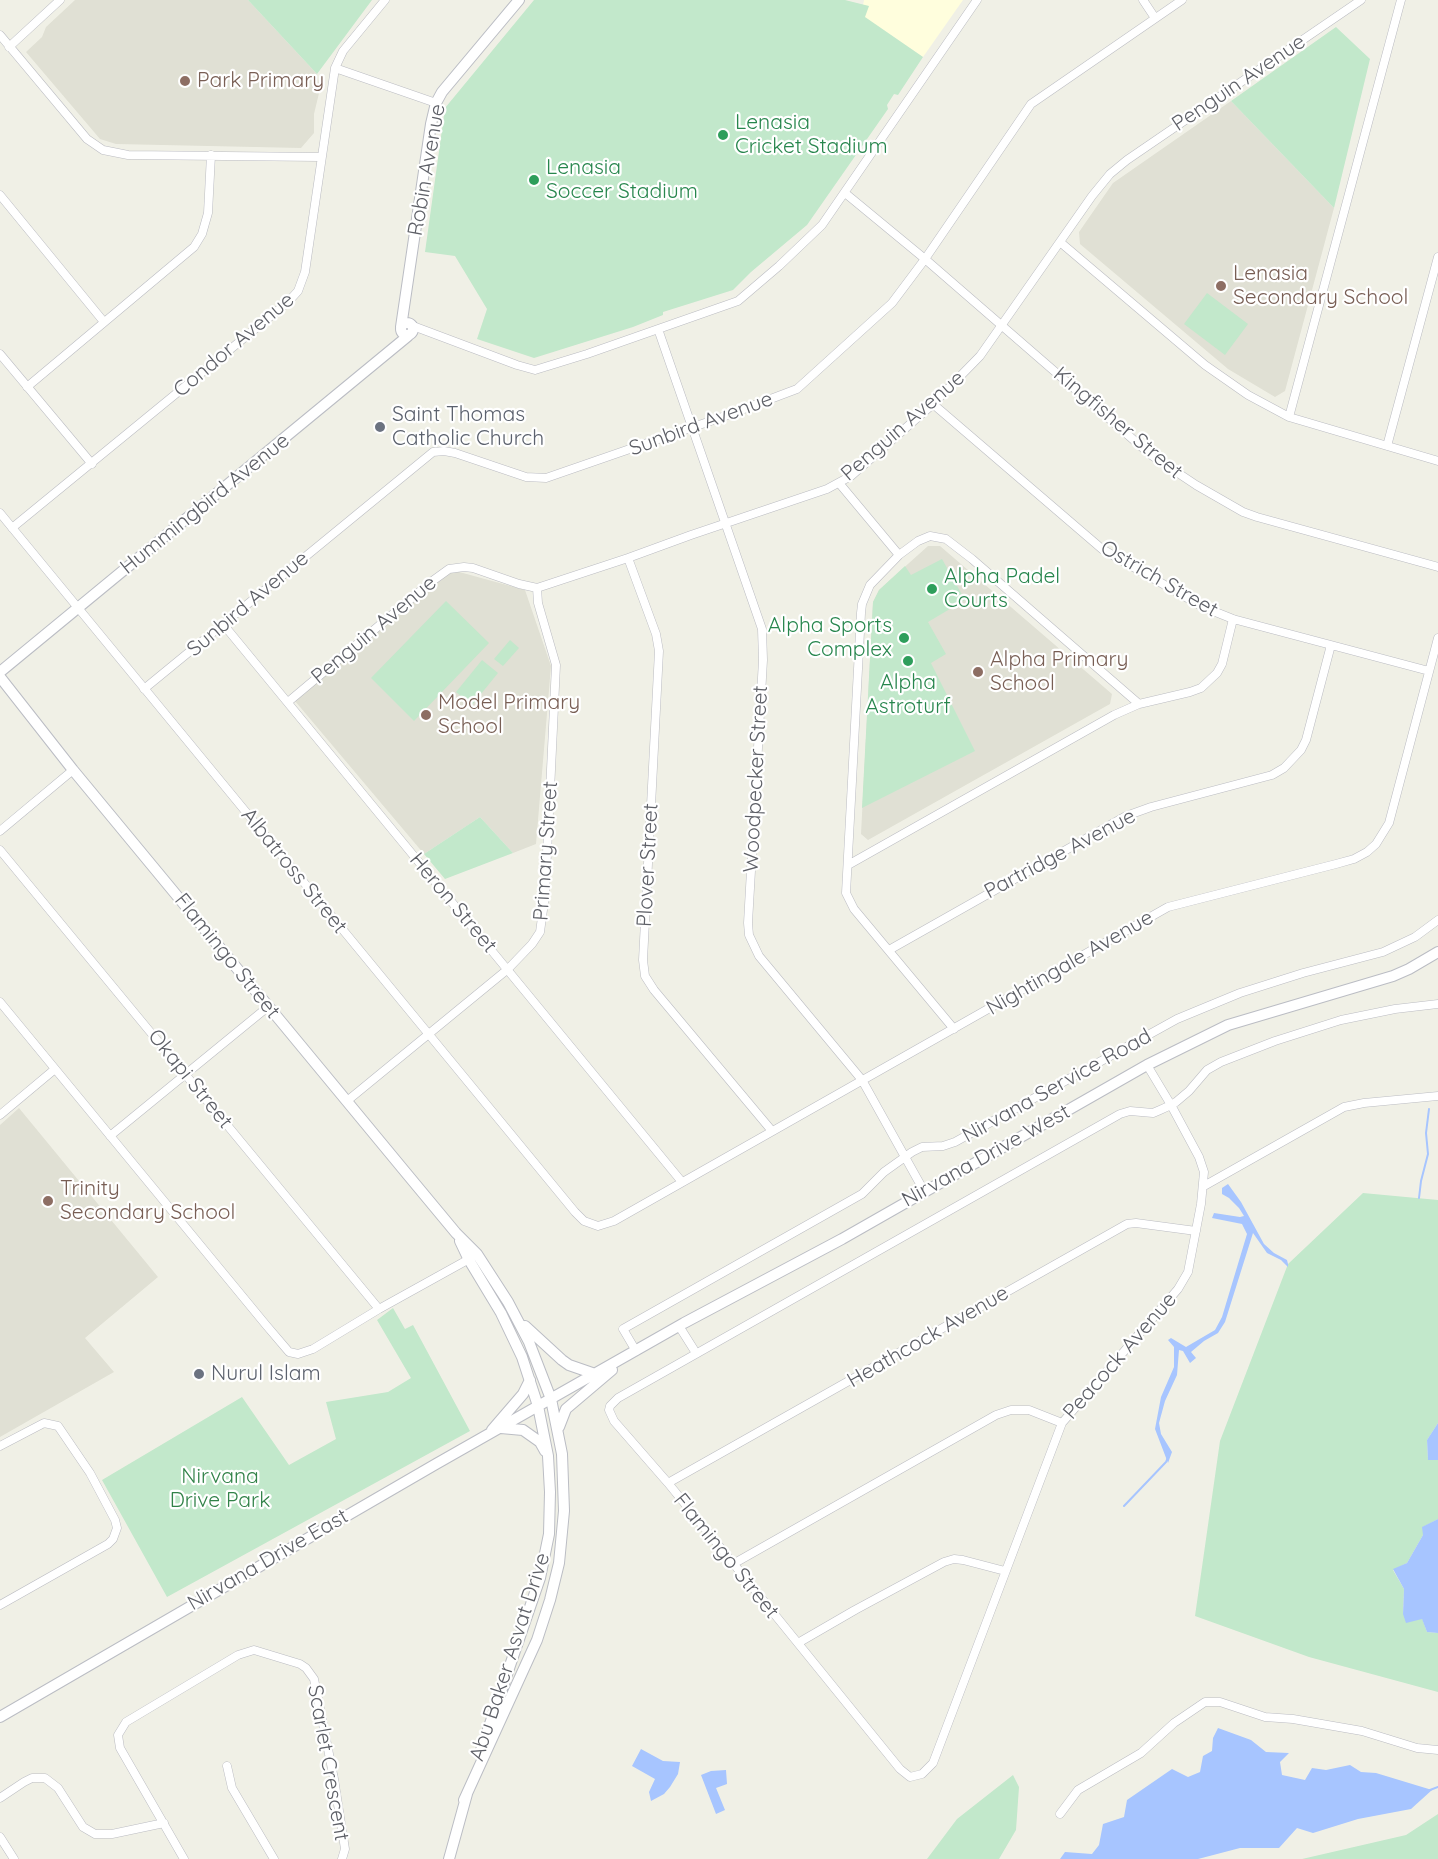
<!DOCTYPE html>
<style>
body{margin:0}
canvas{display:block;background:#f0f0e6}
</style>
<canvas width="1438" height="1859"></canvas>
<script>
const ctx = document.querySelector('canvas').getContext('2d');
ctx.lineJoin = 'round';
function fill(path, color) {
  ctx.fillStyle = color;
  ctx.fill(path, 'evenodd');
}
function shape(rows) {
  const path = new Path2D();
  for (const r of rows) {
    if (r.length === 3) {
      path.moveTo(r[0] + r[2], r[1]);
      path.arc(r[0], r[1], r[2], 0, 2 * Math.PI);
      continue;
    }
    path.moveTo(r[0], r[1]);
    for (let i = 2; i < r.length; i += 2) path.lineTo(r[i], r[i + 1]);
  }
  return path;
}
function trace(path, color, width, dash) {
  ctx.strokeStyle = color;
  ctx.lineWidth = width;
  ctx.lineCap = dash ? 'butt' : 'round';
  ctx.setLineDash(dash || []);
  ctx.stroke(path);
}
function drawText(font, color, halo, rows, align = 'center') {
  ctx.font = font + ' Quicksand,sans-serif';
  ctx.lineWidth = 4.5;
  ctx.setLineDash([]);
  ctx.textBaseline = 'middle';
  ctx.strokeStyle = halo;
  ctx.fillStyle = color;
  for (const [text, x, y, turn = 0] of rows) {
    ctx.save();
    ctx.translate(x, y);
    ctx.rotate((+turn || 0) * Math.PI / 180);
    ctx.textAlign = isNaN(turn) ? turn : align;
    if (halo) ctx.strokeText(text, 0, 0);
    ctx.fillText(text, 0, 0);
    ctx.restore();
  }
}
fill(shape([
 [864,0,963,0,923,57,864,17,868,6,863,5]
]), '#fffedd');
fill(shape([
 [75,0,248,0,317,74,320,89,314,114,314,133,301,148,116,144,100,139,26,52,42,37,46,27],
 [1231,101,1334,208,1285,391,1275,397,1228,369,1080,244,1079,232,1113,183],
 [928,546,940,546,1112,694,1110,704,868,840,861,834,873,602,879,590],
 [452,570,525,590,551,666,536,844,513,853,480,817,424,854,295,701],
 [19,1108,158,1277,85,1338,114,1372,0,1437,0,1125]
]), '#e0e0d4');
fill(shape([
 [248,0,372,0,317,74],
 [534,0,845,0,869,6,865,17,923,57,898,95,894,94,887,105,888,109,807,225,751,272,733,290,663,312,663,315,633,327,534,358,477,339,487,309,455,256,425,252,445,108],
 [1336,27,1370,59,1334,208,1231,101],
 [1207,293,1248,324,1225,355,1184,324],
 [942,559,965,600,928,622,946,654,931,663,975,751,862,808,873,602,879,590,905,566,911,575],
 [446,601,489,643,414,721,371,678],
 [510,640,519,648,503,666,494,659],
 [482,660,498,673,472,705,456,692],
 [480,817,513,853,445,879,424,854],
 [1363,1193,1438,1200,1438,1423,1427,1440,1428,1460,1438,1460,1438,1519,1423,1527,1423,1535,1407,1563,1393,1570,1404,1589,1403,1614,1422,1618,1427,1632,1438,1633,1438,1692,1309,1657,1195,1616,1220,1441,1288,1264],
 [393,1308,405,1329,413,1325,470,1431,167,1597,102,1480,242,1397,289,1465,336,1439,326,1402,388,1392,411,1378,377,1320],
 [1013,1775,1019,1787,1016,1830,999,1859,927,1859,957,1819],
 [1438,1814,1438,1859,1302,1859,1406,1835]
]), '#c2e8cb');
fill(shape([
 [1228,1184,1241,1202,1264,1244,1274,1253,1287,1260,1288,1264,1288,1267,1281,1260,1267,1253,1253,1233,1225,1322,1218,1333,1204,1341,1191,1352,1196,1358,1190,1363,1183,1351,1179,1350,1177,1375,1165,1401,1159,1423,1161,1434,1172,1452,1168,1463,1155,1429,1161,1397,1174,1367,1174,1347,1168,1340,1171,1338,1186,1347,1215,1330,1222,1317,1247,1234,1242,1224,1212,1218,1214,1213,1240,1217,1244,1216,1239,1208,1229,1198,1222,1194,1222,1188],
 [1438,1423,1438,1460,1428,1460,1427,1440],
 [1438,1519,1438,1633,1427,1632,1422,1619,1406,1623,1403,1614,1404,1589,1393,1569,1407,1563,1423,1535,1422,1527],
 [1218,1728,1251,1740,1266,1752,1289,1753,1280,1762,1282,1775,1305,1780,1312,1768,1326,1770,1350,1765,1361,1772,1376,1773,1432,1790,1411,1809,1358,1819,1313,1833,1297,1828,1279,1848,1240,1848,1198,1859,1060,1859,1065,1852,1092,1854,1099,1845,1103,1824,1124,1817,1127,1800,1172,1769,1188,1777,1200,1772,1203,1756,1212,1751,1213,1738],
 [641,1749,663,1761,680,1762,678,1774,670,1787,664,1794,651,1801,649,1792,655,1779,632,1766],
 [726,1770,727,1784,716,1788,725,1810,716,1814,701,1775,711,1771]
]), '#a7c5ff');
trace(shape([
 [1419,1198,1421,1181,1428,1154,1426,1133,1429,1109],
 [1124,1506,1166,1462,1168,1457],
 [1430,1790,1438,1787]
]), '#a7c5ff', 2);
const street = shape([
 [1143,0,1155,18],
 [0,35,87,139,103,150,128,155,320,157],
 [9,47,60,0],
 [335,68,436,103],
 [845,193,925,259,1151,455,1196,485,1243,512,1257,517,1438,567],
 [0,195,104,322],
 [1060,242,1205,365,1248,395,1289,417,1438,461],
 [413,326,517,365,535,370,587,354,738,301,779,266,822,225,977,0],
 [658,329,762,629,763,660,748,923,749,935,759,956,862,1080,924,1191],
 [0,354,92,464],
 [27,387,194,247,202,234,208,213,211,155],
 [933,404,1102,549,1203,607,1233,619,1429,671],
 [1289,417,1401,0],
 [1387,446,1438,257],
 [839,483,899,555],
 [0,513,575,1212,584,1221,598,1226,614,1221,1168,907,1336,864,1354,859,1367,852,1376,844,1389,823,1438,638],
 [12,528,288,302,298,291,305,272,335,68,343,51,385,0],
 [628,558,656,634,659,651,643,960,645,976,654,990,772,1131],
 [223,624,682,1182],
 [144,689,433,452,444,451,455,453,526,477,546,478,728,415,797,389,892,303,925,259,1031,104,1182,0],
 [288,702,431,582,449,569,464,567,473,568,519,584,537,588,628,558,691,535,827,489,851,476,933,404,980,356,1092,196,1110,174,1127,160,1361,0],
 [0,831,73,770],
 [0,850,379,1309],
 [848,865,1114,715,1139,704,1190,692,1201,688,1217,673,1222,664,1233,619],
 [889,950,1126,816,1151,807,1272,775,1284,768,1301,750,1306,740,1331,645],
 [0,1002,266,1325,289,1352,298,1354,313,1349,379,1309,471,1258],
 [954,1029,854,909,846,893,861,613,862,604,870,585,899,555,918,541,930,536,946,539,972,559,1139,704],
 [1147,1065,1171,1105,1199,1157,1204,1172,1201,1204,1188,1272,1178,1289,1062,1423,933,1763,922,1774,910,1777,900,1769,668,1483,614,1421,609,1410,610,1406,618,1398,1120,1114,1130,1111,1153,1113,1160,1110,1171,1105,1176,1102,1189,1091,1207,1070,1221,1062,1275,1041,1341,1020,1395,1009,1438,1004],
 [347,1101,508,969,532,944,540,932,545,895,556,665,538,603,537,588],
 [0,1115,55,1069],
 [110,1136,269,1006],
 [1204,1186,1344,1107,1364,1103,1438,1096],
 [679,1326,696,1353],
 [636,1351,623,1329,862,1194,884,1172,912,1152,922,1147,943,1146,955,1142,1177,1019,1240,993,1303,973,1383,952,1415,937,1438,920],
 [0,1446,44,1423,58,1426,90,1473,115,1520,117,1528,113,1539,108,1544,0,1605],
 [668,1483,1127,1224,1136,1223,1196,1231],
 [733,1564,996,1415,1011,1410,1029,1410,1062,1423],
 [798,1643,855,1610,944,1562,954,1559,963,1560,1005,1571],
 [227,1766,232,1788,274,1859],
 [0,1798,24,1782,32,1778,45,1778,58,1788,83,1827,95,1834,112,1834,164,1823],
 [1060,1814,1078,1790,1141,1753,1174,1723,1205,1702,1220,1702,1265,1717,1293,1719,1362,1731,1417,1748,1438,1750],
 [0,1837,14,1859],
 [184,1859,120,1748,118,1735,126,1722,238,1655,254,1650,300,1664,306,1668,314,1679,334,1779,345,1849,342,1859]
]);
const secondary = shape([
 [407,329,6],
 [401,327,431,124,436,103,442,92,519,0],
 [0,672,408,336],
 [0,677,73,770,407,1174,456,1233,477,1254,508,1302,529,1342,551,1399,562,1454,564,1511,559,1563,550,1600,537,1640,464,1800],
 [460,1241,469,1260,501,1313,522,1357,538,1406,548,1456,550,1492,549,1534,540,1578,481,1750],
 [525,1326,562,1360,569,1365,595,1374],
 [559,1427,566,1409,612,1370],
 [501,1428,523,1430,540,1442,545,1451],
 [492,1430,523,1394,530,1380],
 [0,1717,436,1464,684,1323,842,1239,1147,1065,1228,1025,1393,976,1409,969,1438,952],
 [449,1859,467,1794]
]);
trace(street, '#bbbcc2', 9);
trace(secondary, '#bbbdc4', 12);
trace(street, '#fff', 8);
trace(secondary, '#fff', 10);
for (const [x, y, r, color] of [
 [185,81,6,"#8d6e63"],
 [723,135,6,"#2e9e5b"],
 [534,180,6,"#2e9e5b"],
 [1221,286,6,"#8d6e63"],
 [380,427,6,"#6b7280"],
 [932,589,6,"#2e9e5b"],
 [904,638,6,"#2e9e5b"],
 [908,661,6,"#2e9e5b"],
 [978,672,6,"#8d6e63"],
 [426,715,6,"#8d6e63"],
 [48,1201,6,"#8d6e63"],
 [199,1374,6,"#6b7280"]
]) {
  const dot = new Path2D();
  dot.arc(x, y, r, 0, 2 * Math.PI);
  ctx.fillStyle = color;
  ctx.fill(dot);
  trace(dot, '#fff', 2);
}
drawText('21px', '#785e54', '#fff', [
 ["Park Primary",197,81],
 ["Lenasia",1233,274],
 ["Secondary School",1233,298],
 ["Alpha Primary",990,660],
 ["School",990,684],
 ["Model Primary",438,703],
 ["School",438,727],
 ["Trinity",60,1189],
 ["Secondary School",60,1213]
], 'left');
drawText('21px', '#5e6067', '#fff', [
 ["Penguin Avenue",1239,83,-34],
 ["Robin Avenue",427,170,-80],
 ["Condor Avenue",234,345,-40],
 ["Kingfisher Street",1118,423,40],
 ["Sunbird Avenue",701,424,-20],
 ["Penguin Avenue",903,426,-41],
 ["Hummingbird Avenue",205,504,-39],
 ["Ostrich Street",1159,579,30],
 ["Sunbird Avenue",248,604,-40],
 ["Penguin Avenue",374,630,-40],
 ["Woodpecker Street",756,779,-87],
 ["Primary Street",546,851,-86],
 ["Partridge Avenue",1060,854,-28],
 ["Plover Street",648,865,-87],
 ["Albatross Street",294,871,51],
 ["Heron Street",453,903,50],
 ["Flamingo Street",227,956,51],
 ["Nightingale Avenue",1070,963,-30],
 ["Okapi Street",190,1079,51],
 ["Nirvana Service Road",1057,1086,-29],
 ["Nirvana Drive West",986,1156,-29],
 ["Heathcock Avenue",928,1337,-30],
 ["Peacock Avenue",1120,1356,-49],
 ["Flamingo Street",726,1556,51],
 ["Nirvana Drive East",268,1560,-30],
 ["Abu Baker Asvat Drive",510,1657,-72],
 ["Scarlet Crescent",328,1763,80]
]);
drawText('21px', '#27864d', '#fff', [
 ["Lenasia",735,123],
 ["Cricket Stadium",735,147],
 ["Lenasia",546,168],
 ["Soccer Stadium",546,192],
 ["Alpha Padel",944,577],
 ["Courts",944,601],
 ["Alpha Sports",892,626,"right"],
 ["Complex",892,650,"right"],
 ["Alpha",908,683,"center"],
 ["Astroturf",908,707,"center"]
], 'left');
drawText('21px', '#5b616d', '#fff', [
 ["Saint Thomas",392,415],
 ["Catholic Church",392,439],
 ["Nurul Islam",211,1374]
], 'left');
drawText('21px', '#318248', '#fff', [
 ["Nirvana",220,1477],
 ["Drive Park",220,1501]
]);
</script>
